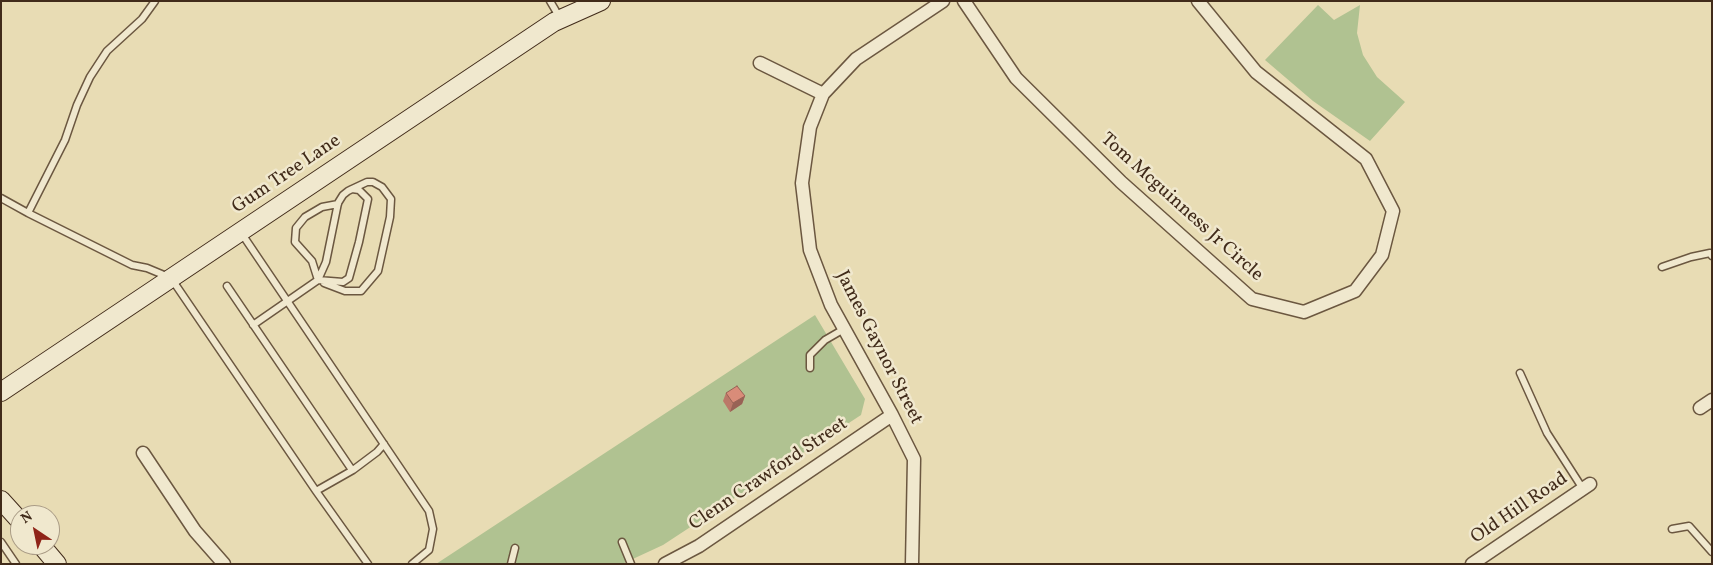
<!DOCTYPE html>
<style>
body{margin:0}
#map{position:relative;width:1713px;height:565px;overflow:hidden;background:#e8dcb4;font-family:Vollkorn,serif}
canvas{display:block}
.frame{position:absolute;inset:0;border:2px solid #412b1a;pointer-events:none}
.north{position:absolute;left:10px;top:505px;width:50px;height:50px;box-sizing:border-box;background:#f0e8ce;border:1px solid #aa9c86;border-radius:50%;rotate:326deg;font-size:14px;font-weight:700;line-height:20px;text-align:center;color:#412b1a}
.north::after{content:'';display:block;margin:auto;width:18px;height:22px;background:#8f2418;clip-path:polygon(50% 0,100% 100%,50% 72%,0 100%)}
</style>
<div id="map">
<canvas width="1713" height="565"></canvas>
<div class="frame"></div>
<div class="north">N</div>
</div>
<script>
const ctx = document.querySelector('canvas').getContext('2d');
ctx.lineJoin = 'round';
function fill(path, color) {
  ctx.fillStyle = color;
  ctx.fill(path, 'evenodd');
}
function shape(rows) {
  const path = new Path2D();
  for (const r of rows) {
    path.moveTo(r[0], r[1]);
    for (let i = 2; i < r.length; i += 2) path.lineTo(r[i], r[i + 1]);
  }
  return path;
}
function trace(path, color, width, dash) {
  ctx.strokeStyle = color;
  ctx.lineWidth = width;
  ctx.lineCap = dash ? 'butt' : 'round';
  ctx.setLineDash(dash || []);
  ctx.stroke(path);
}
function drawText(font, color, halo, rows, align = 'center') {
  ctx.font = font + ' Vollkorn,serif';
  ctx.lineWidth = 5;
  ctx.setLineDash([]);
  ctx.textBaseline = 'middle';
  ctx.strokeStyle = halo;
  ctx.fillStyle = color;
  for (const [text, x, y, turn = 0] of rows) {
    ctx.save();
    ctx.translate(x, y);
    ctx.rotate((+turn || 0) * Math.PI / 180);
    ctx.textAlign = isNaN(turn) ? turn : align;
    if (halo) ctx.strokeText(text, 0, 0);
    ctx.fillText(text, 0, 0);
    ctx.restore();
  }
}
fill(shape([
 [1318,5,1334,20,1360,5,1357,33,1363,55,1377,77,1405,102,1370,141,1313,101,1265,60],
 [815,315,865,399,861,415,663,545,622,564,436,564]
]), '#b0c291');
const lane = shape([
 [550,1,560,18],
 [1,198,28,213,132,265,147,268,171,278,316,491,368,564],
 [28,213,65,140,77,105,90,77,107,51,142,19,155,1],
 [242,234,429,511,433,529,429,550,412,564],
 [1662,267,1691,257,1710,253,1712,256],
 [318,280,312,261,295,242,296,228,305,217,322,207,338,204],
 [324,283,345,291,361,291,378,271,390,217,391,199,382,187,373,182,367,182,352,189],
 [227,286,352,470],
 [253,325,318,280,326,262,338,203,343,195,348,191,352,189,359,190,368,199,359,242,349,278,343,282,318,280],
 [810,368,810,355,825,340,844,329],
 [1520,373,1547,433,1583,489],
 [316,491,353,470,377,452,384,444],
 [1672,529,1689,526,1712,552],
 [1,542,16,564],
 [622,542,631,564],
 [511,564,515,548]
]);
const street = shape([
 [964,1,1016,78,1121,182,1252,299,1304,312,1355,291,1382,255,1393,211,1366,159,1256,72,1198,1],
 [760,63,823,94],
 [1700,408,1712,400],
 [143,453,195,531,224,564],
 [665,564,699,546,892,415],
 [912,564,914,459,892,415,831,305,810,250,802,183,810,127,823,94,856,59,943,1],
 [1472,564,1590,484]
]);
const secondary = shape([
 [1,392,554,22,601,1],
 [1,500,20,521],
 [41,545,57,564]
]);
trace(lane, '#6b5740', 9);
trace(street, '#6b5740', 15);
trace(secondary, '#412b1a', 20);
trace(lane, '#f0e8ce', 6);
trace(street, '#f0e8ce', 12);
trace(secondary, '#f0e8ce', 18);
fill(shape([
 [726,393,745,396,742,404,730,412,723,401]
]), '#bb7868');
fill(shape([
 [745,396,742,404,730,412,733,403]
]), '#986255');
const building = shape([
 [737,386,745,396,733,403,726,393,737,386]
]);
fill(building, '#d98c79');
trace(building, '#986255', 1);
drawText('19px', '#412b1a', '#f0e8ce', [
 ["Gum Tree Lane",287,175,-34],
 ["Tom Mcguinness Jr Circle",1181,208,42],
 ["James Gaynor Street",878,348,63],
 ["Clenn Crawford Street",769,475,-34],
 ["Old Hill Road",1520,509,-34]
]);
</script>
